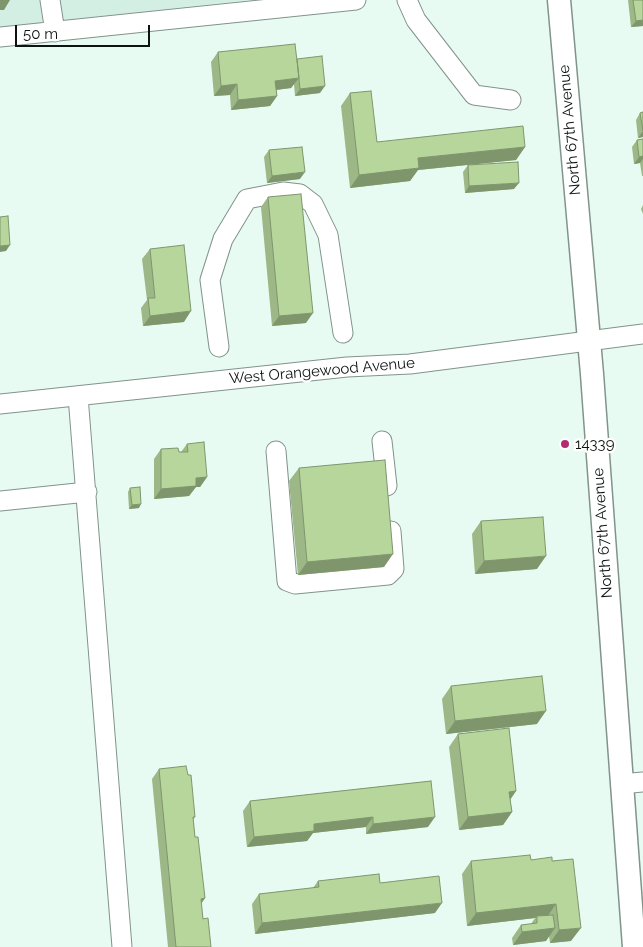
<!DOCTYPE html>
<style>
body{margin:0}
#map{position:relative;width:643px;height:947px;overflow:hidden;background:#e8fbf2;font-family:Raleway,sans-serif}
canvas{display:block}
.scale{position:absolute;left:15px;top:25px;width:135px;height:22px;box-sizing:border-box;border:2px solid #0c1310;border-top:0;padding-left:6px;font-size:15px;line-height:18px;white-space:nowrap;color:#0c1310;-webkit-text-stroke:4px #fff;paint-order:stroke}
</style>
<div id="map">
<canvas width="643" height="947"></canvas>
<div class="scale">50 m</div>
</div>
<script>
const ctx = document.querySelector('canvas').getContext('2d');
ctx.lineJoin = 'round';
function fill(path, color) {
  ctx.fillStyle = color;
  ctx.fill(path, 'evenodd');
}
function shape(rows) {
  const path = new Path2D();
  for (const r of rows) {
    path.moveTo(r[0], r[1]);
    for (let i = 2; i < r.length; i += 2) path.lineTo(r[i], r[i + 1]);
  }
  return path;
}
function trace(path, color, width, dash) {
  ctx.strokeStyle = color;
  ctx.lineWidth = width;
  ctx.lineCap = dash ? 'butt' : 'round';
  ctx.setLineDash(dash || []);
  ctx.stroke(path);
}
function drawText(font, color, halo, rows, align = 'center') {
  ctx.font = font + ' Raleway,sans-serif';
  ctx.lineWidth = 4.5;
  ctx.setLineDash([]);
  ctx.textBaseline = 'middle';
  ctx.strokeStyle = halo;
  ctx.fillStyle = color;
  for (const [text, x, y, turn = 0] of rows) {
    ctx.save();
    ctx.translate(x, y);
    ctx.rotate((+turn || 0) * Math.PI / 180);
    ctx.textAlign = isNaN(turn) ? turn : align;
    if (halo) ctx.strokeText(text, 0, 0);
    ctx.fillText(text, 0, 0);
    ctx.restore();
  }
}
fill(shape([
 [0,0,250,0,0,27]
]), '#d3eee2');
const minor = shape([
 [50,0,55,32],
 [407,0,416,20,474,95,511,100],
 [0,37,356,0],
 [219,347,210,280,223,239,247,199,283,192,300,194,313,204,328,235,343,333],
 [78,396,122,947],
 [0,404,347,367,410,364,643,334],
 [382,441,387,486],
 [276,451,287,581,295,584,388,575,394,569,391,531],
 [0,501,87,492],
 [621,784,643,782]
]);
const major = shape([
 [559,0,592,374,634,947]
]);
trace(minor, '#81938b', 21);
trace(major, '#81938b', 25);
trace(minor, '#fff', 19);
trace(major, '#fff', 22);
fill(shape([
 [628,0,643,0,643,26,631,27],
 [218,52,297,60,320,93,295,96,294,84,291,88,276,90,277,96,270,106,231,110,230,95,214,96,211,62],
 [350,93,377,142,525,147,516,160,418,170,410,181,350,188,341,106],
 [643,112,643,137,638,138,636,120,640,113],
 [643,139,643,176,642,176,640,163,634,164,632,147,637,140],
 [269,150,300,179,267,183,264,157],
 [468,165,514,189,465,193,463,172],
 [268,197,306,323,272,326,261,207],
 [643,205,643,214,641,209],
 [150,249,184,322,143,326,141,308,147,300,142,259],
 [187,444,207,477,200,487,196,487,189,496,154,499,154,459,161,449,181,452],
 [299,468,384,567,298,575,289,481],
 [130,488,139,508,129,509,128,492],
 [481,521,537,569,475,574,472,534],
 [451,686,537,724,446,734,442,699],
 [458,734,516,791,510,800,512,812,503,825,459,830,449,747],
 [159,769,195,817,193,820,195,837,205,898,201,904,203,919,211,947,168,947,152,779],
 [431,781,428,827,366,834,366,827,313,833,307,841,247,847,243,811,250,801],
 [531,860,552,861,571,941,550,943,549,936,546,941,513,945,512,938,521,925,531,924,535,918,467,926,462,874,471,861],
 [318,881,435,913,255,934,252,904,259,894,313,888]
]), '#9db886');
fill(shape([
 [0,0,10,0,4,10,0,10],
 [643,20,643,26,631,27,636,21],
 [299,78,291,88,268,91,275,81],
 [237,84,230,95,214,96,221,86],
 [325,86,320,93,295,96,300,89],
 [277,96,270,106,231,110,238,100],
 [643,131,643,137,638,138],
 [525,147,516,160,418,170,410,181,350,188,359,175,418,158],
 [643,156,643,159,640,163,634,164,639,157],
 [305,172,300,179,267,183,272,176],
 [519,183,514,189,465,193,469,186],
 [10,245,6,251,0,252,0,246],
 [191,311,184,322,143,326,150,316],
 [313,313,306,323,272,326,279,316],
 [207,477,200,487,196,487,189,496,154,499,161,489,196,478],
 [141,504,139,508,129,509,132,505],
 [393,554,384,567,298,575,307,562],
 [546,556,537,569,475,574,484,561],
 [546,711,537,724,446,734,455,721],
 [516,791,507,804,509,792],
 [512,812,503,825,459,830,468,817],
 [373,817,366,827,313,833,307,841,247,847,254,837,314,824],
 [435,817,428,827,366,834,373,824],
 [205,898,198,908,201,899],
 [442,903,435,913,255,934,262,923],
 [556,904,547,917,537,916,535,918,467,926,476,913],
 [555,928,546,941,513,945,522,932],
 [581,928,571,941,550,943,559,930]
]), '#7f966d');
const building = shape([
 [633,0,643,0,643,20,636,21,633,0],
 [295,44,299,78,275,81,277,96,238,100,237,84,221,86,218,52,295,44],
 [322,56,325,86,300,89,297,59,322,56],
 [371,91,377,142,523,126,525,147,418,158,419,168,359,175,350,93,371,91],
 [643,112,643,131,640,113,643,112],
 [643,139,643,156,639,157,637,140,643,139],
 [302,147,305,172,272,176,269,150,302,147],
 [518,162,519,183,469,186,468,165,518,162],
 [301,194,313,313,279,316,268,197,301,194],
 [8,216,10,245,0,246,0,217,8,216],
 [184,245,191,311,150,316,148,298,155,298,150,249,184,245],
 [204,442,207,477,196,478,196,486,161,489,161,449,178,448,179,452,188,452,187,444,204,442],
 [385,460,393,554,307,562,299,468,385,460],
 [140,487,141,504,132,505,130,488,140,487],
 [543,517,546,556,484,561,481,521,543,517],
 [542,676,546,711,455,721,451,686,542,676],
 [509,728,516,791,509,792,512,812,468,817,458,734,509,728],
 [186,766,188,775,191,775,195,817,193,817,195,837,198,837,205,898,201,899,203,919,208,918,211,947,176,947,159,769,186,766],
 [431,781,435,817,373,824,373,817,314,824,314,831,254,837,250,801,431,781],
 [530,855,531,860,552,857,552,861,573,859,581,928,559,930,556,904,476,913,471,861,530,855],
 [379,874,380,883,439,876,442,903,262,923,259,894,319,887,318,881,379,874],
 [553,915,555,928,522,932,521,925,537,923,537,916,553,915]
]);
fill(building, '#b6d69c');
trace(building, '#7f966d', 1);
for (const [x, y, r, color] of [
 [565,444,5,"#b32c70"]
]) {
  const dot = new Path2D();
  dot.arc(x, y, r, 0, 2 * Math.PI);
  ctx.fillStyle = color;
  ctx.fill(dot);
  trace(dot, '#fff', 2);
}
drawText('15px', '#0c1310', '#fff', [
 ["North 67th Avenue",570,130,-95],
 ["West Orangewood Avenue",322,371,-5],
 ["North 67th Avenue",603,533,-94]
]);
drawText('15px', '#0c1310', '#fff', [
 ["14339",575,444]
], 'left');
</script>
